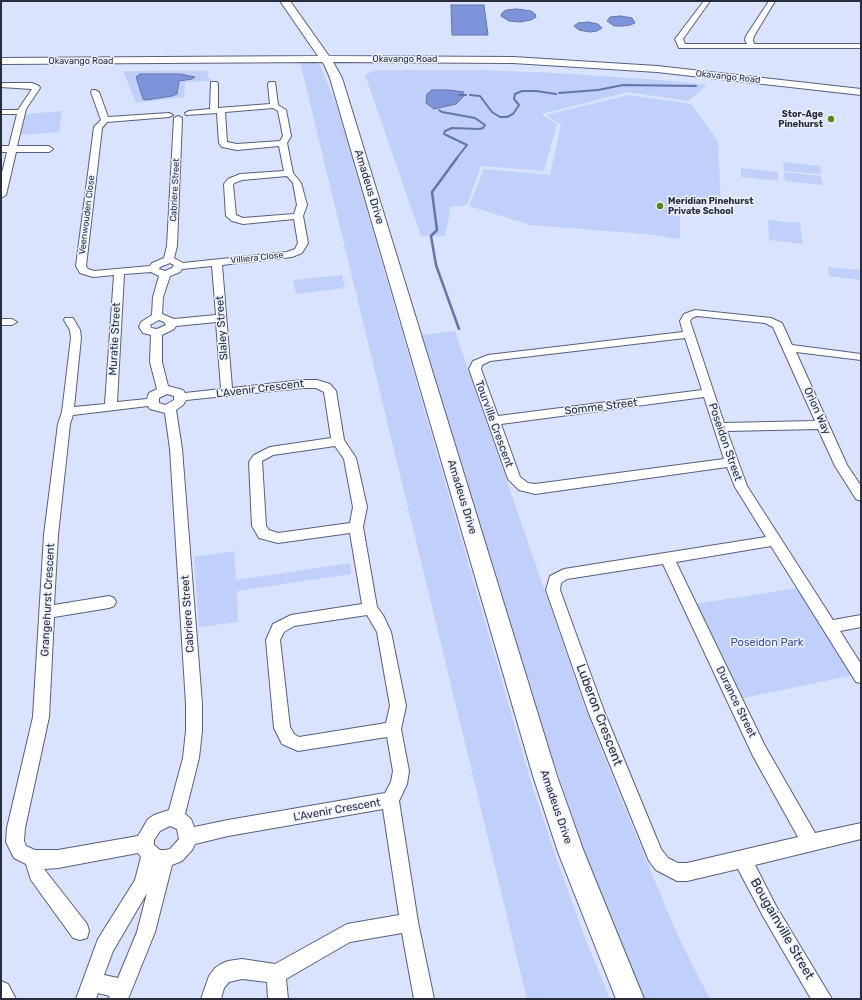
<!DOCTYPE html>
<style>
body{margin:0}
#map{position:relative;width:862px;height:1000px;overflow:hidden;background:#dae3fe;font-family:Rubik,sans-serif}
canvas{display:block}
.frame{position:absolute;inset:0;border:2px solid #292d3a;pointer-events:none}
</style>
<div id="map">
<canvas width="862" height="1000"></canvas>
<div class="frame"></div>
</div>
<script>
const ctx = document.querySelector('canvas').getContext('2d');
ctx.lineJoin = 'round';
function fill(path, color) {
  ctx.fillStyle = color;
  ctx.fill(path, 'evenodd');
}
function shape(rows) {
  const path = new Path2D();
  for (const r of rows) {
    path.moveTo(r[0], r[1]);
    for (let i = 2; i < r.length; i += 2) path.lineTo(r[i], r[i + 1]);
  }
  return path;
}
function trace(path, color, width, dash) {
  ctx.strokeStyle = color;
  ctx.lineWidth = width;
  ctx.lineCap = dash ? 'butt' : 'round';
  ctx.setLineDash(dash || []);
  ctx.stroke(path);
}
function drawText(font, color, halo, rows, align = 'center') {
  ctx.font = font + ' Rubik,sans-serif';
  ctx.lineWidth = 3;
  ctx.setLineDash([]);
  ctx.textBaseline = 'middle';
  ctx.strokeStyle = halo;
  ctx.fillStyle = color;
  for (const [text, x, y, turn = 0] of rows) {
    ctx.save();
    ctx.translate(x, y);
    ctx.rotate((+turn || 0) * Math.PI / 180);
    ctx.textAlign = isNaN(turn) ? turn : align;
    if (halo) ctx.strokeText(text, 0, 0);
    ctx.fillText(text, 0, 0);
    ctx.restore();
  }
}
fill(shape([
 [300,62,312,62,320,65,338,109,530,779,559,866,587,943,610,999,527,999],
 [375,70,475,70,559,73,673,81,707,85,688,101,628,92,541,114,557,124,544,171,481,166,467,205,451,207,445,236,421,236,365,75],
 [123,71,209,71,207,77,211,79,211,81,185,82,184,97,136,103],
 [628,95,691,104,718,141,721,204,680,200,680,239,645,234,530,225,469,206,484,169,550,175,561,125,546,115],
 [62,111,59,132,20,135,25,114],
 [783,162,820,166,821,174,784,171],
 [741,168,778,172,778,181,741,177],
 [784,172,821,176,823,185,785,181],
 [768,220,800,223,803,244,769,240],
 [828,267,861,270,861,280,829,276],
 [342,275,345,288,296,294,293,280],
 [455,331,586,710,619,794,659,891,677,934,710,999,643,999,594,879,539,719,421,335],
 [234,551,236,580,350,563,351,574,237,591,238,622,199,627,194,557],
 [799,588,854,675,739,699,694,604]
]), '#c0d0fb');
const water = shape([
 [451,5,484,5,488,35,452,35,451,5],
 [517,9,531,11,535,14,536,17,531,20,520,22,509,21,501,16,502,13,506,10,517,9],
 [621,16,632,18,635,23,630,25,623,26,614,26,607,21,610,17,621,16],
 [588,22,598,24,602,28,597,31,590,32,579,30,574,26,578,23,588,22],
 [140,74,180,74,195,77,192,79,179,81,177,94,172,96,146,100,143,99,136,77,140,74],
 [432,90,449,90,464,92,463,97,456,104,434,109,426,103,427,94,432,90]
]);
fill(water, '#7e94da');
trace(water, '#6475aa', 1);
trace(shape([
 [559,93,598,90,623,85,696,86],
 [459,95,466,95],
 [470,95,480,96,492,112,500,117,507,117,513,114,519,105,514,99,515,94,522,91,536,91,556,94],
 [439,110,442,112,475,118,485,125,483,128,479,129,452,128,445,131,444,134,467,145,456,159]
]), '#6475aa', 2);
trace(shape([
 [457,158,432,192,437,230,431,236,436,265,459,329]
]), '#6475aa', 2.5);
const street = shape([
 [704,1,710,1,683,39,685,44,747,44,745,40,746,36,769,1,775,1,754,36,753,40,754,44,861,44,861,48,679,48,675,39,704,1],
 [211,82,217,82,218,84,218,108,270,104,268,84,269,82,275,82,278,105,286,110,291,136,287,143,293,173,301,183,307,205,303,216,308,243,302,253,292,257,222,265,232,388,303,380,317,380,330,384,336,391,344,440,356,458,367,507,363,527,377,607,383,615,391,632,406,706,401,729,409,771,407,784,399,801,418,922,434,999,414,999,402,933,350,942,286,979,288,999,268,999,267,982,242,979,229,982,224,988,221,999,201,999,209,976,215,968,221,964,228,961,242,959,275,964,347,924,399,915,383,809,228,836,195,844,192,850,182,861,172,865,155,932,128,999,108,999,110,996,98,993,96,999,76,999,98,939,135,880,141,857,138,853,58,868,44,869,87,924,89,931,87,938,80,940,73,938,31,880,26,864,14,858,6,842,7,828,33,717,44,535,58,424,62,412,71,338,70,330,64,320,65,318,73,318,80,330,81,338,74,407,105,404,114,275,93,277,80,273,76,266,94,127,101,120,91,92,92,90,95,90,99,92,108,117,169,113,173,115,169,117,107,122,102,128,86,266,88,269,94,271,150,266,152,263,164,258,167,246,174,118,178,116,182,118,177,246,174,258,183,263,287,252,295,249,298,243,294,219,243,224,232,221,226,216,224,184,228,179,240,174,284,171,279,146,237,150,222,147,219,143,217,113,186,115,185,113,189,111,210,109,211,82],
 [273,108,278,111,283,136,280,141,237,144,227,142,225,112,273,108],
 [287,176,293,183,297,205,294,214,243,218,236,215,233,185,234,183,242,180,287,176],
 [170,263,174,265,172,268,165,271,159,269,160,267,170,263],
 [212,266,216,315,174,319,162,314,163,297,170,276,180,272,182,269,212,266],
 [151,272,159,276,153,297,152,315,141,322,139,327,143,333,151,335,150,362,157,389,149,393,147,399,117,402,124,274,151,272],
 [159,320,164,322,166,325,157,329,151,328,150,325,159,320],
 [216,322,221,389,185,393,183,390,168,386,162,362,162,335,174,329,176,326,216,322],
 [303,388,316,388,324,392,331,438,270,447,254,455,249,462,252,526,259,538,278,543,350,533,362,604,291,615,273,624,266,640,274,728,282,744,298,751,387,737,393,771,391,782,385,793,228,820,194,827,191,819,185,814,199,758,202,731,202,704,182,449,176,410,183,405,186,400,303,388],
 [167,394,174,396,174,400,165,405,159,403,159,398,167,394],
 [148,406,150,409,165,413,170,449,186,704,186,731,183,758,169,810,154,815,148,819,138,836,58,850,35,850,26,846,24,841,25,828,49,717,54,617,109,608,114,606,116,602,114,598,109,596,54,605,58,535,70,424,73,415,148,406],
 [335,446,344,459,353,507,350,523,278,533,269,530,266,526,262,461,273,455,335,446],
 [367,615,377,632,390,706,386,723,299,737,294,734,290,727,280,640,284,632,294,626,367,615],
 [170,826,177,829,179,839,170,849,165,850,160,850,154,845,154,840,160,831,170,826],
 [147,893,137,932,118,978,104,975,113,951,147,893],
 [1,83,32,83,39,86,40,88,26,109,17,146,49,146,53,149,49,152,16,152,6,195,1,198,1,177,7,152,1,152,1,146,9,146,17,114,1,114,1,110,18,110,32,89,1,87,1,83],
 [695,310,771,318,782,323,792,345,861,354,861,360,796,352,847,465,861,486,861,501,856,499,835,466,818,429,727,431,747,486,833,620,861,615,861,627,840,631,861,664,861,683,856,682,771,546,676,562,765,746,815,833,861,823,861,839,755,865,776,906,832,999,811,999,764,918,738,869,687,881,677,881,656,870,649,861,588,711,546,590,550,576,564,569,766,537,735,487,727,467,535,494,519,490,508,479,469,369,473,361,488,355,683,332,680,321,684,314,695,310],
 [697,316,765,323,773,327,815,421,724,423,690,321,692,318,697,316],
 [685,338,702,390,498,416,481,369,482,365,490,361,685,338],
 [704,397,724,459,535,484,528,483,520,477,501,424,704,397],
 [663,564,753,756,798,837,687,863,678,863,668,858,661,849,604,711,560,590,561,583,567,579,663,564],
 [1,319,12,319,17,322,12,325,1,325,1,319],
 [1,981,8,984,16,999,1,999,1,981]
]);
const secondary = shape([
 [280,1,290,1,329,56,513,57,657,66,861,89,861,95,657,72,513,63,333,62,342,78,557,776,584,852,644,999,616,999,558,852,533,776,330,78,324,64,322,62,1,64,1,58,318,56,280,1]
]);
trace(street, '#56607c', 2);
trace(secondary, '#56607c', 2);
fill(street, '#fff');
fill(secondary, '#fff');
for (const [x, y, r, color] of [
 [831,119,4,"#5d860f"],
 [660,206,4,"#5d860f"]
]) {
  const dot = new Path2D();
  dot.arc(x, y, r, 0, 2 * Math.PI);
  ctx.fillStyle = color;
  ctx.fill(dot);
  trace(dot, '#ecf1fe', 1.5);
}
drawText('9px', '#292d3a', '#ecf1fe', [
 ["Okavango Road",405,59],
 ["Okavango Road",81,61],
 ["Okavango Road",728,77,6],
 ["Cabriere Street",175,190,-87],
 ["Veenwouden Close",87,215,-83],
 ["Villiera Close",257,258,-6]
]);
drawText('bold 9px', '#292d3a', '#ecf1fe', [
 ["Stor-Age",823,114],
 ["Pinehurst",823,124],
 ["Meridian Pinehurst",668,201,"left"],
 ["Private School",668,211,"left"]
], 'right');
drawText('11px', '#292d3a', '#ecf1fe', [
 ["Amadeus Drive",369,187,73],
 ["Slaley Street",222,328,-94],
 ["Muratie Street",115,339,-87],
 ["L'Avenir Crescent",260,389,-7],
 ["Somme Street",601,407,-7],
 ["Orion Way",817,411,66],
 ["Tourville Crescent",494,424,70],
 ["Poseidon Street",725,442,71],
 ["Amadeus Drive",462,497,73],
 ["Grangehurst Crescent",48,600,-87],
 ["Cabriere Street",188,614,-94],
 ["Durance Street",736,702,64],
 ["Amadeus Drive",556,807,71],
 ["L'Avenir Crescent",337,810,-10]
]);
drawText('11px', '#3b4fa3', '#ecf1fe', [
 ["Poseidon Park",767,643]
]);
drawText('13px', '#292d3a', '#ecf1fe', [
 ["Luberon Crescent",599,715,69],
 ["Bougainville Street",782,929,60]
]);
</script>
